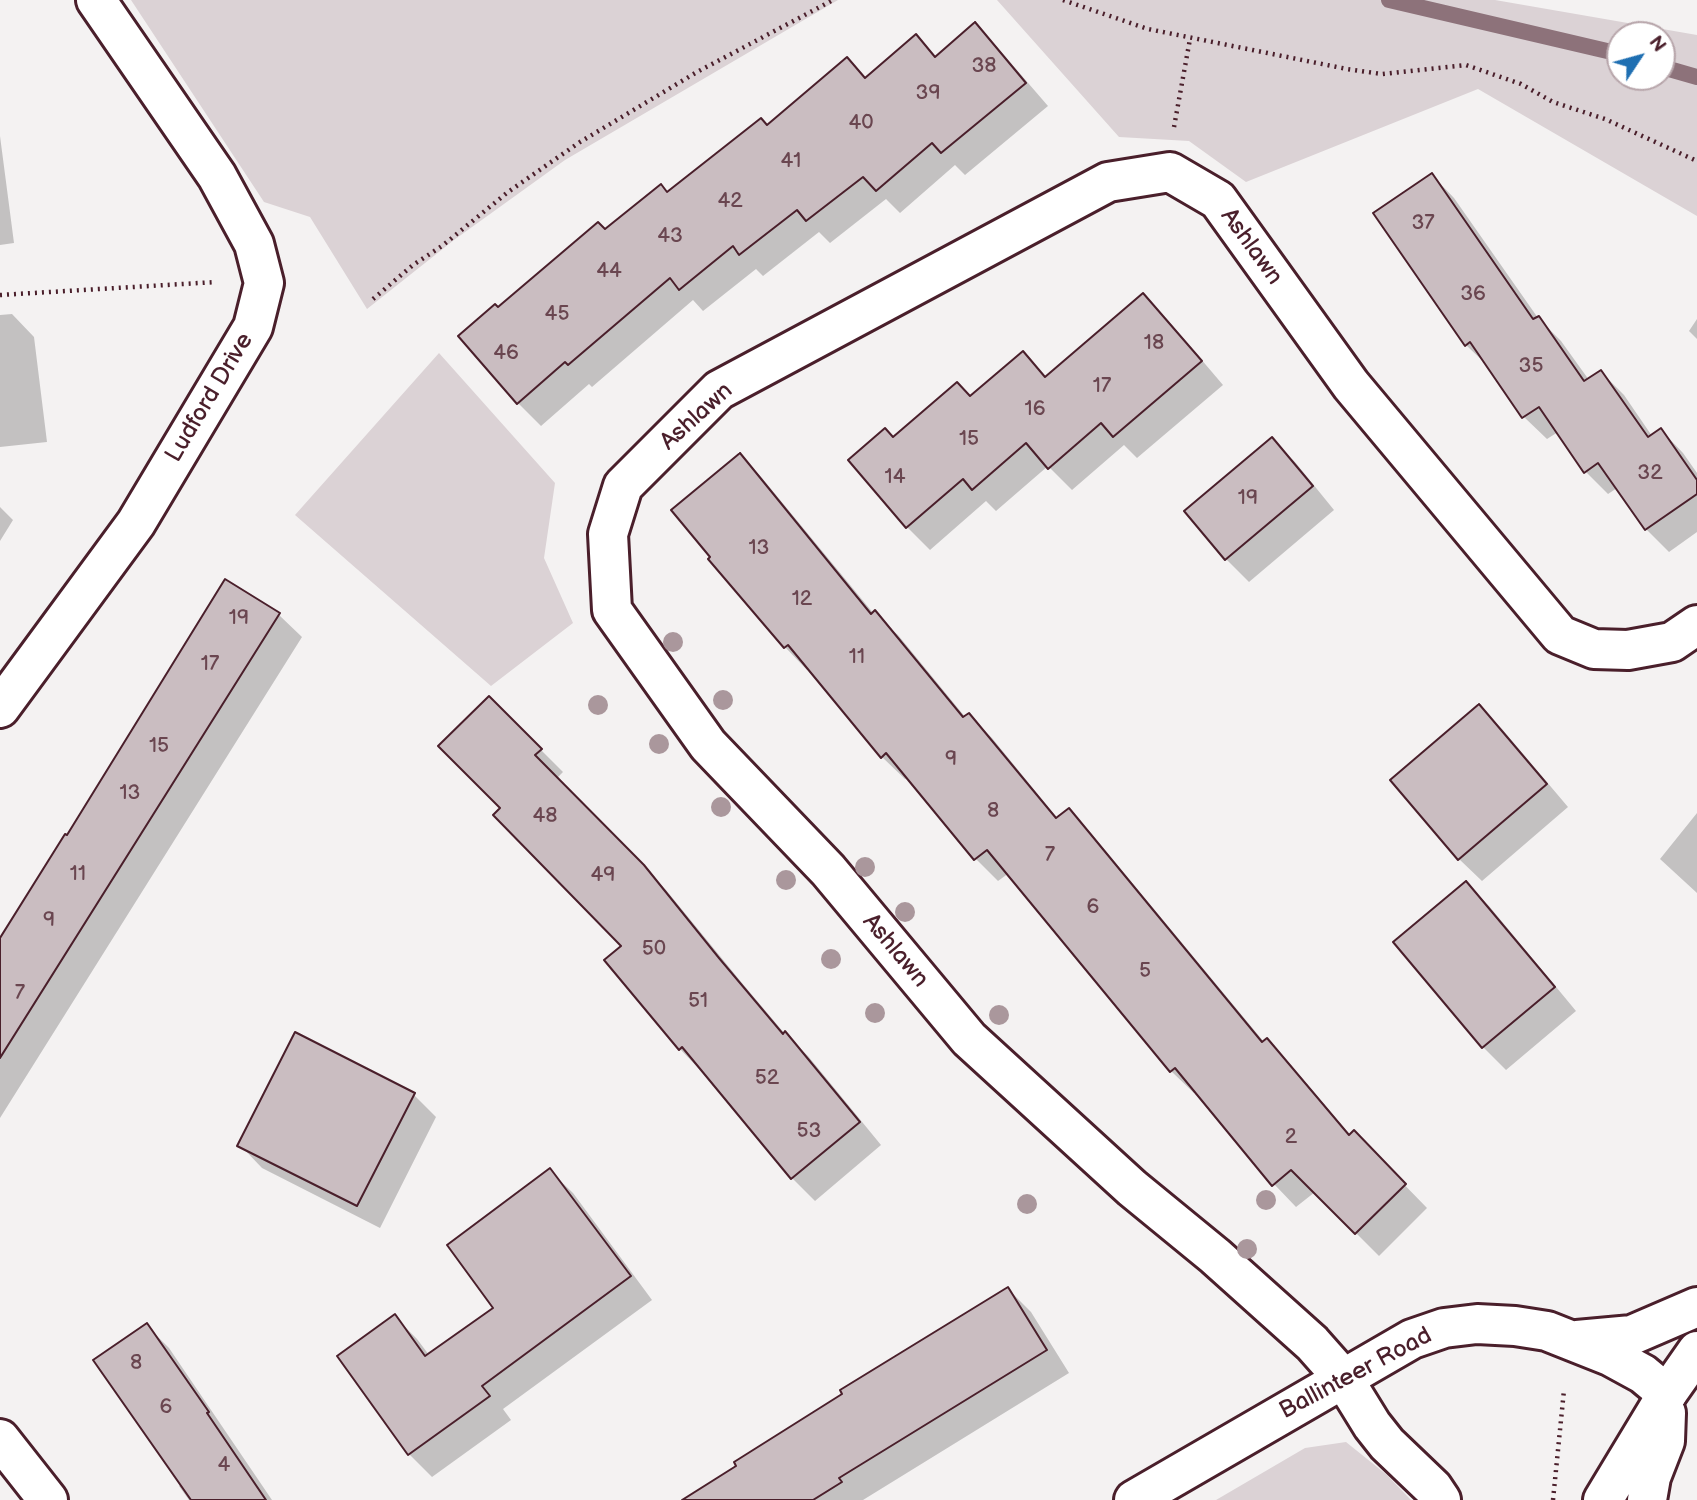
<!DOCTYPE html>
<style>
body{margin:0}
#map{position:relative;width:1697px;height:1500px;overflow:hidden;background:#f4f2f2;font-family:"Balsamiq Sans",sans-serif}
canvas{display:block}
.north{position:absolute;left:1606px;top:21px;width:70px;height:70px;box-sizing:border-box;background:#fff;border:2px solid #b7a5aa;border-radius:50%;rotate:54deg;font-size:19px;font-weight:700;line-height:28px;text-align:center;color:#4a1f2b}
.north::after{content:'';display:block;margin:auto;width:24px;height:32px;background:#1f6fb2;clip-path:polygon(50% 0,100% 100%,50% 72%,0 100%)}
</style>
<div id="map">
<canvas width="1697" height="1500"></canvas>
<div class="north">N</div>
</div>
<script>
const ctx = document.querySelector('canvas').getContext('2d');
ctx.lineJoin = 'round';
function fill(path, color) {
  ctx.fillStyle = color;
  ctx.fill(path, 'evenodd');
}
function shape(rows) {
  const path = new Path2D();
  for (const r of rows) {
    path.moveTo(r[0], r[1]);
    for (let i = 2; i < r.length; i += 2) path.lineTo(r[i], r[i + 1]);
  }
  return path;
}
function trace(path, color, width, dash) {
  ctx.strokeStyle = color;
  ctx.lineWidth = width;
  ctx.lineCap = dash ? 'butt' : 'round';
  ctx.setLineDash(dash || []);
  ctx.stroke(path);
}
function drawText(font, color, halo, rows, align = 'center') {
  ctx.font = font + ' "Balsamiq Sans",sans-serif';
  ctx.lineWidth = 5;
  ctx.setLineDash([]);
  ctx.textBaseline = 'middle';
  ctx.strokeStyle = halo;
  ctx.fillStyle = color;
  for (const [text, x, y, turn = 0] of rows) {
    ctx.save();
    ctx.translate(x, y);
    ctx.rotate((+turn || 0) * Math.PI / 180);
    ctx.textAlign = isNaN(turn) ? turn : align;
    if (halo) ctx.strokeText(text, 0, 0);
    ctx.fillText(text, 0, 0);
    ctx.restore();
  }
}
fill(shape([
 [131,0,838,0,565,160,454,240,367,309,310,217,264,202],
 [997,0,1495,0,1697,35,1697,216,1478,89,1246,182,1189,141,1119,137],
 [1620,35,1662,35,1662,77,1620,77],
 [439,353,555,483,544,558,573,623,491,686,295,515],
 [1346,1442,1387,1475,1411,1500,1216,1500,1305,1448]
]), '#dbd2d5');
fill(shape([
 [975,25,997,47,1048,106,965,175,955,165,900,213,886,199,830,243,819,232,763,276,756,269,703,311,693,300,592,387,589,384,541,426,518,403,498,309,605,231,668,194,768,127,847,59,866,79,915,36,937,58],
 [0,136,14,243,0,245],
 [1432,175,1454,198,1538,318,1561,341,1589,380,1601,372,1624,395,1652,436,1661,430,1683,453,1697,473,1697,532,1669,552,1646,529,1617,488,1608,494,1586,472,1558,432,1547,439,1524,417,1489,367,1466,345],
 [1143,296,1166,318,1223,385,1137,458,1124,445,1072,490,1048,466,996,511,986,501,930,550,907,527,850,460,971,398,1022,354,1046,378],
 [12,314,34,337,47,442,0,447,0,315],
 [1697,319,1697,339,1689,331],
 [1272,440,1295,462,1334,510,1249,582,1226,559],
 [740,455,762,478,874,614,898,635,966,718,969,715,992,738,1058,819,1069,810,1091,833,1264,1042,1267,1040,1289,1063,1351,1136,1354,1133,1427,1208,1379,1256,1315,1192,1296,1207,1274,1184,1196,1091,1194,1093,1171,1071,1009,873,998,881,976,859,908,777,905,779,882,757,809,668,807,670,785,647],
 [0,507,13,520,0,541],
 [226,582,279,615,302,637,0,1118,0,941,67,838],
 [489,698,563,772,556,779,666,890,742,983,785,1034,808,1056,881,1145,815,1201,792,1178,704,1070,702,1072,680,1049,624,946,502,808],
 [1479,707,1502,729,1568,807,1482,881,1459,859],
 [1697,813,1697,893,1660,859],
 [1466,883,1489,906,1576,1011,1506,1070,1483,1047,1396,942],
 [414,1095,436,1117,380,1228,262,1168,240,1145],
 [550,1171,573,1193,652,1300,503,1409,511,1420,432,1477,409,1454,395,1317,417,1339,429,1355,496,1308],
 [1008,1289,1031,1312,1069,1373,863,1500,685,1500],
 [146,1325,169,1348,272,1500,189,1500,179,1486,182,1484]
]), '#0003');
trace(shape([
 [1389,0,1620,54],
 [1662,67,1697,77]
]), '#8d727a', 16);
const building = shape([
 [975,22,1026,83,941,153,932,143,876,191,863,177,806,221,797,210,739,255,733,246,679,290,670,278,568,365,565,362,517,404,458,336,495,304,498,307,598,222,605,229,661,184,667,192,761,118,767,125,847,57,865,78,916,34,935,57,975,22],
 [1432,173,1533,319,1539,316,1584,381,1601,370,1648,437,1661,428,1697,480,1697,494,1645,530,1598,463,1584,473,1539,407,1522,418,1470,342,1465,346,1373,213,1432,173],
 [1143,293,1202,361,1113,437,1101,423,1048,469,1026,443,972,490,963,479,906,528,848,460,885,428,893,437,957,382,970,396,1023,351,1045,377,1143,293],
 [1272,437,1313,486,1225,560,1184,511,1272,437],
 [740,453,871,614,875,610,963,717,969,713,1056,818,1069,808,1262,1042,1267,1038,1349,1135,1354,1130,1406,1184,1355,1234,1291,1170,1272,1186,1175,1068,1170,1072,987,850,974,860,886,753,881,758,788,645,784,648,708,559,710,557,671,510,740,453],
 [225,579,280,613,0,1058,0,938,65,834,67,835,225,579],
 [489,696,542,749,535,755,644,865,719,958,783,1034,785,1031,860,1122,791,1179,682,1047,679,1050,604,960,621,946,493,815,500,808,438,746,489,696],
 [1479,704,1547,784,1458,860,1390,780,1479,704],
 [1466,881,1555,987,1482,1048,1393,942,1466,881],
 [295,1032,415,1093,357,1206,237,1146,295,1032],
 [550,1168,631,1276,482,1386,490,1396,408,1455,337,1356,395,1314,425,1356,493,1308,447,1245,550,1168],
 [1008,1287,1047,1350,839,1478,842,1482,813,1500,682,1500,736,1466,734,1462,842,1394,840,1390,1008,1287],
 [147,1323,209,1412,207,1413,266,1500,191,1500,93,1360,147,1323]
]);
fill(building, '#cabdc1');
trace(building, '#4a1f2b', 2);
const minor = shape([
 [0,708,136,523,253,327,264,283,254,244,217,176,96,0],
 [1577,1340,1632,1335,1697,1307],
 [0,1439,48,1500],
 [1134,1500,1412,1339,1444,1328,1477,1324,1515,1326,1547,1331,1610,1356,1643,1374,1667,1394],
 [1441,1500,1433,1488,1387,1444,1372,1425,1343,1378,1312,1343,1215,1256,1132,1188,969,1039,828,870,708,745,612,610,608,534,623,486,719,390,1108,182,1170,172,1218,200,1351,385,1560,635,1594,649,1628,650,1672,642,1697,625]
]);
const tertiary = shape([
 [1603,1500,1667,1394,1697,1351],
 [1647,1500,1651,1477,1665,1441,1666,1413]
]);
trace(minor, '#4a1f2b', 44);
trace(tertiary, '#4a1f2b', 44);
trace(shape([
 [1063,0,1148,29,1347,69,1382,74,1466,65,1521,84,1553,102,1605,119,1697,161],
 [1174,127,1190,39],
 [0,295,216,282],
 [373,299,413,265,442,246,508,192,580,142,697,72,833,0],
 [1553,1500,1564,1390]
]), '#4a1f2b', 4.5, [2, 5]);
trace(minor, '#fff', 38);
trace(tertiary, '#fff', 38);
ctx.fillStyle = '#aa979c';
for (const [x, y] of [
 [673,642],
 [723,700],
 [598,705],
 [659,744],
 [721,807],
 [865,867],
 [786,880],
 [905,912],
 [831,959],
 [875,1013],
 [999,1015],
 [1266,1200],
 [1027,1204],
 [1247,1249]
]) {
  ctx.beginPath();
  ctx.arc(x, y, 10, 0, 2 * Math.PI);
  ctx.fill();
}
drawText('21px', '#6a4650', null, [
 ["38",984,67],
 ["39",928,94],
 ["40",861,124],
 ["41",791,162],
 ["42",730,202],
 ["37",1423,224],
 ["43",670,237],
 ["44",609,272],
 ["36",1473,295],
 ["45",557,315],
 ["18",1154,344],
 ["46",506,354],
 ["35",1531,367],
 ["17",1102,387],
 ["16",1035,410],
 ["15",969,440],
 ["32",1650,474],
 ["14",895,478],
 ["19",1248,499],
 ["13",759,549],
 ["12",802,600],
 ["19",239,619],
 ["11",857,658],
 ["17",210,665],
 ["15",159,747],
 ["9",951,760],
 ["13",130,794],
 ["8",993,812],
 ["48",545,817],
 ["7",1050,856],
 ["11",78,875],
 ["49",603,876],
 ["6",1093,908],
 ["9",49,921],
 ["50",654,950],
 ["5",1145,972],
 ["7",20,994],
 ["51",698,1002],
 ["52",767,1079],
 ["53",809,1132],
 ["2",1291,1138],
 ["8",136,1364],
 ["6",166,1408],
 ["4",224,1466]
]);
drawText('24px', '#4a1f2b', '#fff', [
 ["Ashlawn",1251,247,54],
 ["Ludford Drive",210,398,-59],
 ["Ashlawn",697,417,-42],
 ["Ashlawn",895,951,50],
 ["Ballinteer Road",1356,1374,-28]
]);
</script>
